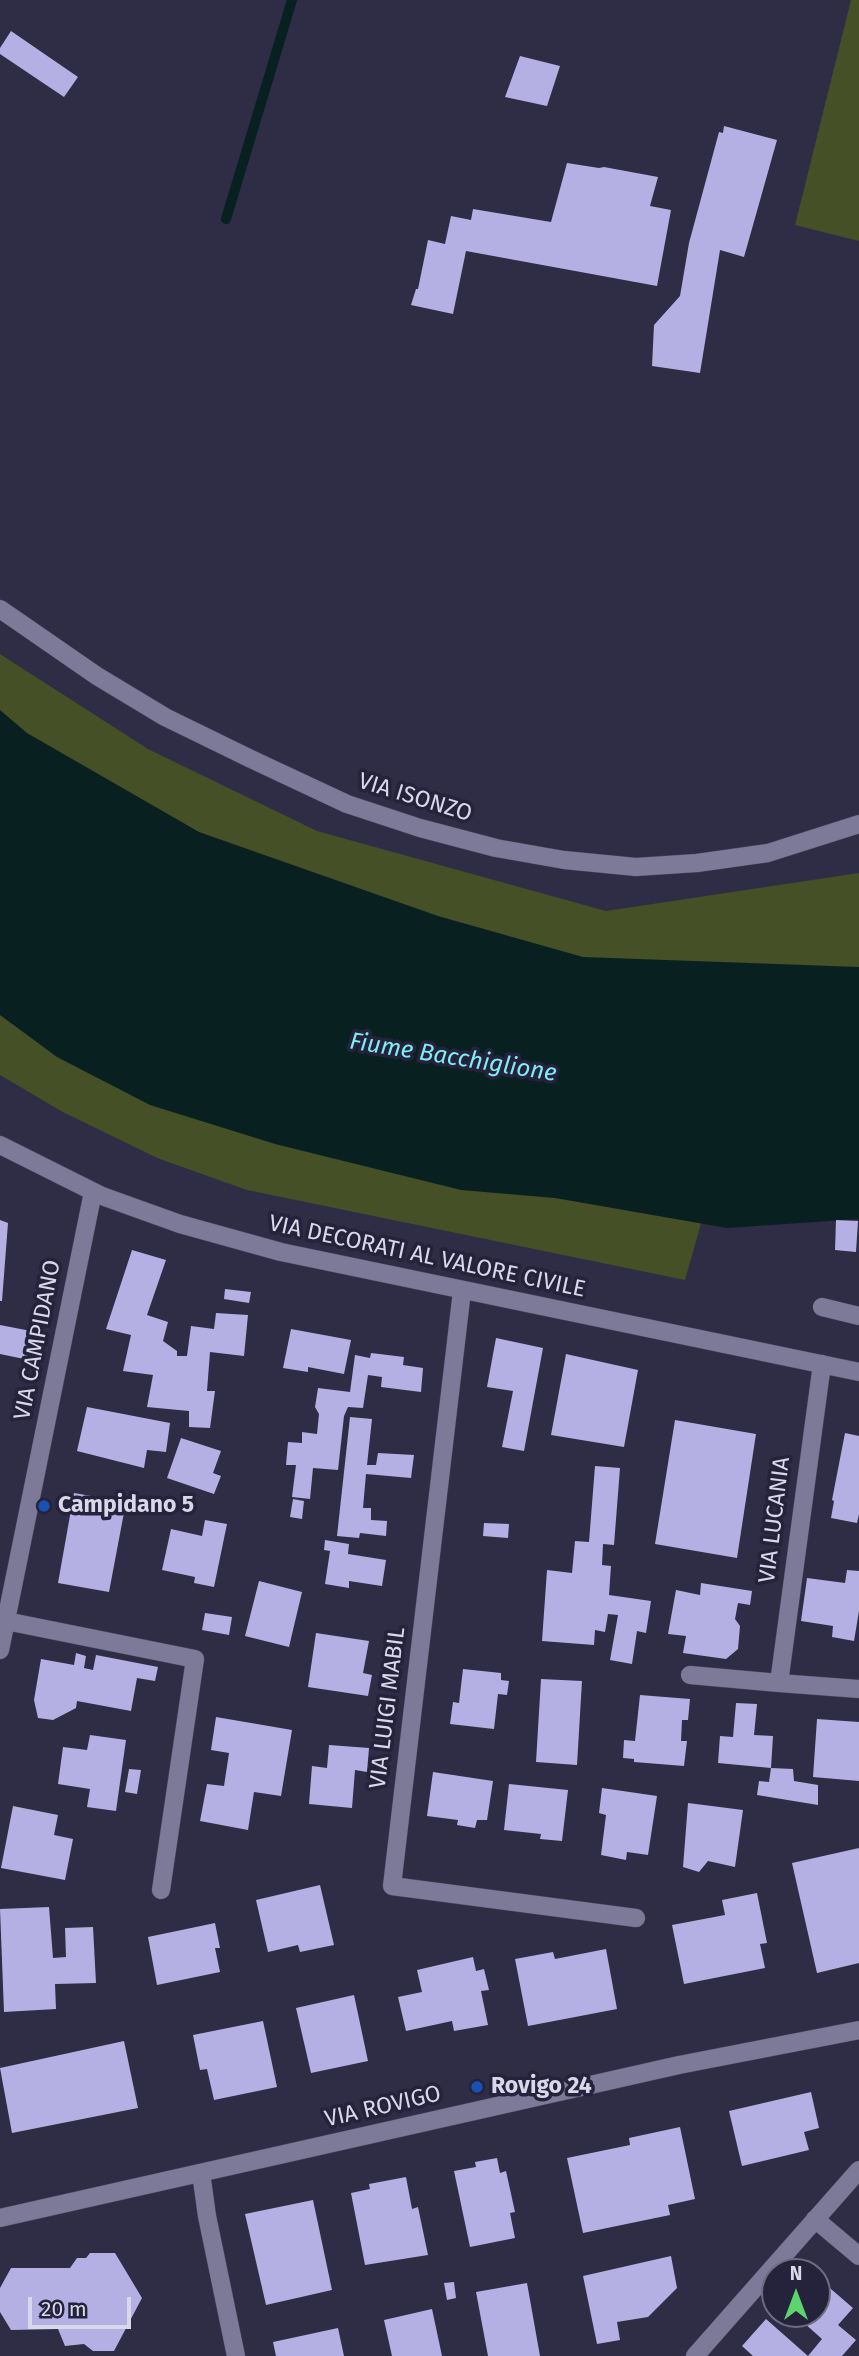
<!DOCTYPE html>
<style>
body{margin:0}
#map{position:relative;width:859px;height:2356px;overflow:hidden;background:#2f2c46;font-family:"Fira Sans",sans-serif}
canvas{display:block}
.north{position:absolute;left:761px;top:2258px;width:70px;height:70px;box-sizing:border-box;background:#25223c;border:2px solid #6d6b81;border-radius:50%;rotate:0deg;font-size:19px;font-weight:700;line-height:28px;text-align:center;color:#d9d8e9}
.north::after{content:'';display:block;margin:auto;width:24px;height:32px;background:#5cd56d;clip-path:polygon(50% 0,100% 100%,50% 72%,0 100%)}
.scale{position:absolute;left:28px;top:2297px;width:103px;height:32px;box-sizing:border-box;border:4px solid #d9d8e9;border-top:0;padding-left:9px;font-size:21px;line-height:24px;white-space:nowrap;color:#d9d8e9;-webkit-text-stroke:5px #25223c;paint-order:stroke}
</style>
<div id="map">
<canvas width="859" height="2356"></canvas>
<div class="north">N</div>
<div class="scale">20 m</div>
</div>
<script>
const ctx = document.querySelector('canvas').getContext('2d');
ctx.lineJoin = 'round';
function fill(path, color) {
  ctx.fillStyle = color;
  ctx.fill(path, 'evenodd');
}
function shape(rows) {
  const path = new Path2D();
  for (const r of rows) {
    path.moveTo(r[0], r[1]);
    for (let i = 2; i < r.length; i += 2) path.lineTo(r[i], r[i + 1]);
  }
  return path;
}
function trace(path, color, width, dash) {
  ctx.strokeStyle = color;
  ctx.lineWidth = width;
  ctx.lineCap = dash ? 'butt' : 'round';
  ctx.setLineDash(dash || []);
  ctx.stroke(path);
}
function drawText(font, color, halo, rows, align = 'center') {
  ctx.font = font + ' "Fira Sans",sans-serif';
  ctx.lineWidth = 7;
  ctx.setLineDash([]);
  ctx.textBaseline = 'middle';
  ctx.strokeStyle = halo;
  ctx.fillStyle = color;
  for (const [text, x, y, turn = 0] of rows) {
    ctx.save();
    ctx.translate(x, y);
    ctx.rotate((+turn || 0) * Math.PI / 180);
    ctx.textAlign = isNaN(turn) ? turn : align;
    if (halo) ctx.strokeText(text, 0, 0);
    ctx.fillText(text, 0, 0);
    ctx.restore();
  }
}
fill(shape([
 [851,0,859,0,859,241,795,225],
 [0,654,148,749,317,831,606,911,859,873,859,1204,704,1213,685,1280,247,1190,157,1158,61,1111,0,1075]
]), '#455026');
fill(shape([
 [0,710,27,733,199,832,438,916,583,957,859,967,859,1219,727,1228,555,1198,461,1190,275,1144,150,1105,57,1057,0,1015]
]), '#092021');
trace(shape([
 [226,219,292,0]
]), '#092021', 10);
fill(shape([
 [11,31,78,77,64,97,0,54,0,48],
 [520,56,560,66,547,106,505,97],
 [724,126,777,140,744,257,720,250,700,373,652,366,654,325,680,296,689,243,719,132,723,133],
 [567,163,599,168,604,167,658,177,650,206,671,210,657,286,466,251,453,314,411,305,416,289,418,289,428,240,445,244,451,216,471,220,473,209,551,222],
 [0,1220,8,1223,2,1301,0,1301],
 [836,1220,858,1221,856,1252,835,1250],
 [132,1250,166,1260,147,1315,168,1322,163,1341,177,1351,177,1356,187,1356,191,1326,214,1329,216,1313,248,1315,244,1356,210,1352,207,1391,215,1391,210,1428,189,1427,189,1411,147,1407,153,1375,123,1371,131,1335,106,1329],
 [225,1289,251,1292,249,1303,224,1299],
 [0,1325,36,1332,29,1360,0,1354],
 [291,1329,351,1340,344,1374,308,1367,308,1372,283,1368],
 [496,1338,543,1348,524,1451,502,1447,513,1391,487,1387],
 [371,1353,404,1357,403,1365,423,1368,421,1392,381,1387,382,1377,368,1375,363,1408,348,1407,344,1416,338,1470,313,1468,310,1499,292,1497,296,1465,286,1465,288,1442,302,1443,302,1432,317,1434,319,1414,315,1407,318,1388,350,1392,355,1355,370,1358],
 [566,1354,638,1370,624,1447,551,1435],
 [87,1407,170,1423,166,1452,147,1450,144,1468,77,1451],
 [350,1417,372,1419,367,1465,376,1465,378,1453,414,1455,411,1478,366,1474,363,1508,371,1508,371,1520,387,1521,386,1536,360,1533,359,1538,337,1536],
 [675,1420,756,1434,737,1558,655,1544],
 [845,1433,859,1436,859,1514,857,1523,831,1518,834,1501,832,1500],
 [181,1438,221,1451,213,1473,221,1476,214,1494,167,1478],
 [595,1466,620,1468,614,1545,603,1544,602,1565,611,1566,609,1595,651,1601,646,1633,637,1631,632,1664,610,1660,618,1615,608,1614,605,1632,595,1630,594,1645,542,1641,547,1570,572,1573,575,1541,589,1542],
 [74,1493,126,1502,109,1592,58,1583],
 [293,1499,304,1501,302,1519,290,1517],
 [205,1520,227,1524,214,1587,194,1583,195,1577,162,1570,171,1529,202,1536],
 [484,1523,509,1524,508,1538,483,1536],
 [325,1540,349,1544,348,1554,386,1560,382,1586,349,1581,349,1588,325,1584,330,1551,324,1550],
 [847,1570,859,1571,859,1611,854,1641,832,1637,833,1626,801,1621,807,1578,845,1583],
 [259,1581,302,1592,289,1647,245,1636],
 [701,1583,752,1591,750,1605,738,1603,735,1619,740,1626,738,1649,726,1659,683,1653,686,1636,668,1634,676,1590,700,1595],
 [205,1613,232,1617,229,1635,202,1630],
 [316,1633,369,1641,363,1673,372,1675,368,1696,308,1687],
 [76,1653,86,1656,84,1668,93,1670,96,1655,158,1667,155,1681,137,1678,131,1711,77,1701,76,1708,53,1720,38,1718,34,1700,41,1659,74,1665],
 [463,1669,501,1673,501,1680,509,1681,507,1695,498,1694,494,1729,450,1724,453,1702,459,1703],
 [541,1679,582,1681,577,1765,536,1762],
 [640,1695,690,1699,688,1720,682,1720,681,1741,687,1741,684,1766,634,1762,634,1759,623,1758,624,1740,635,1741],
 [736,1703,757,1704,754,1735,773,1736,771,1768,793,1769,794,1781,818,1785,818,1805,757,1795,759,1781,769,1782,771,1768,718,1763,720,1736,733,1737],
 [216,1717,292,1730,281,1796,254,1792,248,1830,200,1821,207,1784,224,1786,229,1753,211,1750],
 [817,1719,859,1722,859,1781,813,1777],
 [90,1735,126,1740,116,1811,87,1807,90,1789,58,1784,63,1747,87,1750],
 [329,1745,369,1748,367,1772,355,1770,352,1808,309,1804,312,1766,327,1768],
 [129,1769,141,1770,137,1794,125,1792],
 [433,1772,493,1781,487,1820,477,1820,475,1828,457,1825,458,1820,427,1816],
 [509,1784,568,1790,562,1841,540,1839,541,1834,504,1830],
 [602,1788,657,1796,648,1855,627,1852,626,1860,601,1855,606,1815,599,1813],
 [688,1803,743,1810,735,1867,708,1861,699,1872,683,1867],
 [13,1806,58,1815,54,1835,73,1839,65,1880,1,1868],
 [859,1848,859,1963,817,1973,792,1863],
 [320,1885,334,1945,300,1952,298,1945,268,1952,256,1900],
 [757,1893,767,1943,760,1944,765,1968,684,1984,672,1925,725,1915,722,1900],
 [49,1907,53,1958,66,1957,65,1928,93,1927,96,1983,55,1984,56,2009,4,2012,0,1909],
 [215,1923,220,1948,215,1948,220,1972,157,1985,148,1937],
 [606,1949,617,2009,528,2026,515,1959,553,1952,555,1959],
 [473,1957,476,1971,484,1969,489,1990,481,1991,488,2025,454,2031,452,2021,406,2031,398,1997,422,1992,417,1970],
 [354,1995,368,2061,311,2073,296,2008],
 [263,2021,277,2087,214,2100,207,2069,200,2070,193,2035],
 [124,2041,138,2108,12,2133,0,2068],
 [811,2092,819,2128,804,2132,809,2150,742,2166,729,2111],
 [680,2127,695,2199,668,2205,670,2215,583,2233,567,2158,630,2145,629,2138],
 [497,2158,500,2173,506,2171,515,2212,510,2213,515,2238,470,2247,454,2171,476,2167,475,2162],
 [406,2177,412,2209,418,2207,428,2255,365,2265,351,2193,370,2189,369,2184],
 [313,2200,332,2290,266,2305,245,2214],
 [90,2253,115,2253,142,2298,114,2351,93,2351,84,2344,65,2346,58,2329,11,2330,0,2312,0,2288,11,2268,70,2268,77,2258,86,2258],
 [671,2256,677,2288,648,2317,617,2322,620,2340,597,2344,583,2276],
 [811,2264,828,2279,824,2283,853,2308,838,2325,856,2340,842,2356,753,2356,742,2346,766,2319,808,2356,822,2339,794,2314,817,2314,817,2272,804,2272],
 [454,2282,456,2298,447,2300,444,2283],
 [527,2283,540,2356,488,2356,476,2292],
 [432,2309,442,2356,392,2356,384,2320],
 [338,2328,344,2356,276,2356,273,2342]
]), '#b5b0e3');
const minor = shape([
 [0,609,97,676,165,717,251,759,347,804,420,828,496,848,564,860,636,867,697,863,768,853,859,824],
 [0,1145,102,1196,180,1224,281,1252,859,1372],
 [462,1291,392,1886,636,1918],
 [822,1307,859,1316],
 [822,1364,779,1683,859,1689],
 [6,1621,195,1659,161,1890],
 [0,1650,93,1192],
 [690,1675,779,1683],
 [201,2173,207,2216,236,2356],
 [0,2218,679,2065,859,2030],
 [815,2219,859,2256],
 [695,2356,859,2170]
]);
trace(minor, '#4a475d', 19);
trace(minor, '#7d7a99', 18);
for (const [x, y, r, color] of [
 [44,1506,7,"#1a4fb4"],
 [477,2087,7,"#1a4fb4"]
]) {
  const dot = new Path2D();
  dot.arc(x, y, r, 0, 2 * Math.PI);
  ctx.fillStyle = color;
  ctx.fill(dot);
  trace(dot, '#25223c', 2.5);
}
drawText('23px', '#d9d8e9', '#25223c', [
 ["VIA ISONZO",415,798,17],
 ["VIA DECORATI AL VALORE CIVILE",427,1257,12],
 ["VIA CAMPIDANO",38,1340,-79],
 ["VIA LUCANIA",775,1520,-83],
 ["VIA LUIGI MABIL",388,1708,-83],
 ["VIA ROVIGO",383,2107,-13]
]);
drawText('bold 23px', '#d9d8e9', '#25223c', [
 ["Campidano 5",58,1506],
 ["Rovigo 24",491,2087]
], 'left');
drawText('italic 24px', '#7fedf3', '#25223c', [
 ["Fiume Bacchiglione",453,1058,9]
]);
</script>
